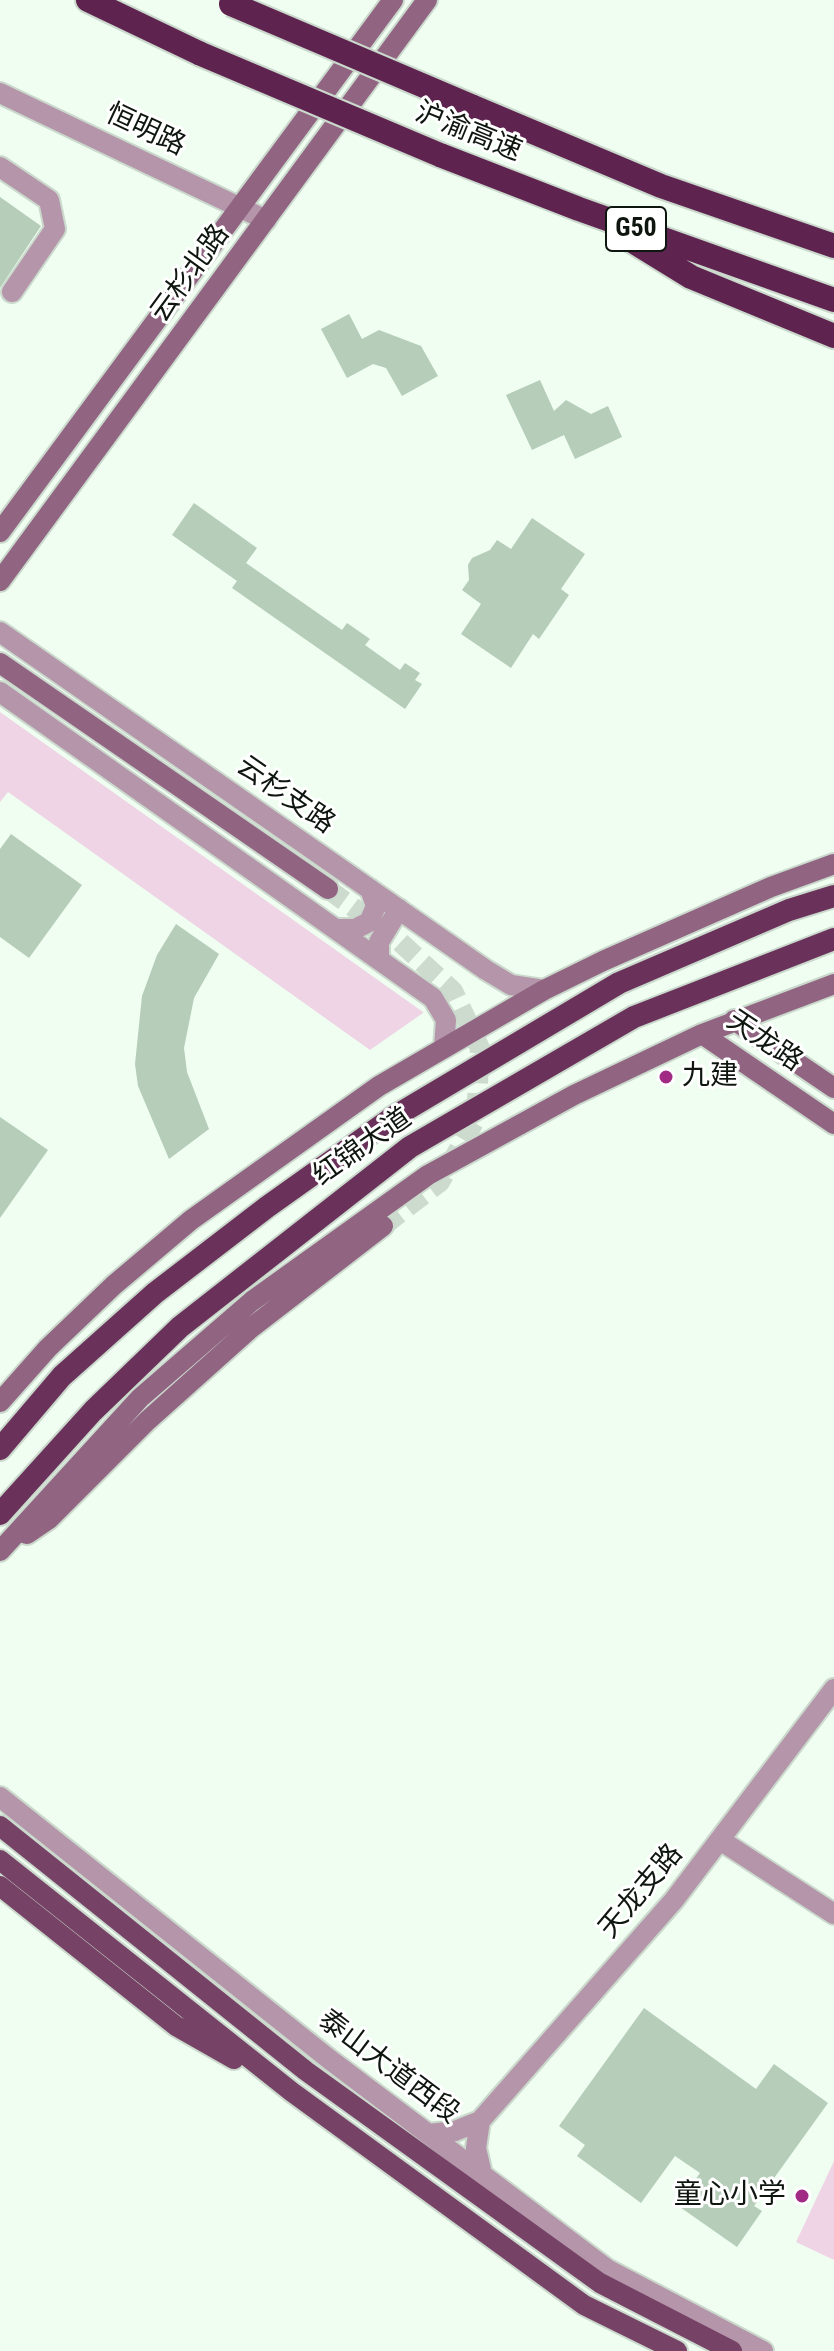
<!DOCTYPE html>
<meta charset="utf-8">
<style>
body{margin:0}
canvas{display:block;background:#effef1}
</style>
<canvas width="834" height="2351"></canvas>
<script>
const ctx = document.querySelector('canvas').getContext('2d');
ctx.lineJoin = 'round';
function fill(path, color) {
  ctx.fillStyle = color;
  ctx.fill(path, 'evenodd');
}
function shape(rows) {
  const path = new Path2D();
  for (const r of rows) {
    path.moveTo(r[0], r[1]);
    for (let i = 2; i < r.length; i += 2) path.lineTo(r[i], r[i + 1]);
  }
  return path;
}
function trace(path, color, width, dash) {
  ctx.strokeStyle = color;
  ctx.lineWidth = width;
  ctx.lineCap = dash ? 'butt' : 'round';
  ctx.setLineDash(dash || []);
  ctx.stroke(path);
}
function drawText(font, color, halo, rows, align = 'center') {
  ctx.font = font + ' "Roboto Condensed","Noto Sans SC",sans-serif';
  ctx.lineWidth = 6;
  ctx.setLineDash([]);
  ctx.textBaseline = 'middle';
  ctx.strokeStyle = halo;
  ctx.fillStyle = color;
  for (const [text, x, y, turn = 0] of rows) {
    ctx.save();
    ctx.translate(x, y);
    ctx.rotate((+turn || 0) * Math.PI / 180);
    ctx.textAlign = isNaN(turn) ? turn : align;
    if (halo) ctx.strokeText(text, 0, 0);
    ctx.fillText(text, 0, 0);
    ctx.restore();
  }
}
fill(shape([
 [0,712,423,1012,423,1013,370,1050,8,792,0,802],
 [834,2161,834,2260,796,2242]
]), '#efd4e5');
fill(shape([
 [0,197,41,226,0,288],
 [349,314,362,339,379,330,421,346,438,376,402,396,386,368,373,364,347,378,321,329],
 [540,380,554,411,566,400,591,414,608,406,622,437,575,459,564,435,532,450,506,395],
 [194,503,257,548,246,563,342,630,347,623,370,639,365,645,400,670,405,663,420,673,415,680,422,684,405,709,232,588,237,581,172,535],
 [532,518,585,554,561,589,569,595,539,639,533,634,511,668,461,634,481,604,462,590,469,580,468,565,472,558,490,550,497,540,511,549],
 [11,834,82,885,29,958,0,937,0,849],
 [176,924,219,954,194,998,184,1048,187,1072,209,1129,169,1159,138,1086,135,1064,142,996,157,955],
 [0,1117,48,1150,0,1218],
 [644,2008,756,2089,774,2064,828,2103,754,2206,762,2211,737,2247,677,2205,700,2173,675,2156,641,2203,577,2156,585,2145,559,2126]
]), '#b5cdb9');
trace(shape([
 [328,889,399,941,453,991,480,1048,476,1119,440,1182,383,1226]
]), '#cddbcf', 20, [20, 10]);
const minor = shape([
 [0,167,49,200,55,229,12,292],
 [0,632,486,970,511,985,544,990],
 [0,692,433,998,446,1020,444,1048],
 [335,929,355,929,369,922,376,906,370,889],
 [379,960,379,942,399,909],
 [720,1840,834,1914]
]);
const tertiary = shape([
 [0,93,266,220],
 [0,1797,329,2059,607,2269,763,2351],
 [480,2121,476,2148,482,2174],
 [429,2134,455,2131,480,2121,674,1900,834,1689]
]);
const secondary = shape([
 [0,532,393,0],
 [0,581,427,0],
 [0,663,328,889],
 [734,1020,834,1088],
 [702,1034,834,1124],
 [0,1402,48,1348,114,1285,191,1220,379,1086,544,990,603,961,771,887,834,864],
 [27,1534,49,1519,147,1421,251,1328,383,1226],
 [0,1551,140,1398,252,1301,428,1175,574,1095,702,1034,834,984]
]);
const primary = shape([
 [0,1826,306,2071,600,2283,732,2351],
 [0,1860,292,2092,584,2305,677,2351],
 [0,1886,176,2026,234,2059]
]);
const trunk = shape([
 [0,1449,62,1376,155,1293,267,1207,392,1118,619,983,789,910,834,896],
 [0,1514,93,1411,180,1327,410,1147,634,1017,834,939]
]);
const motorway = shape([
 [88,0,201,54],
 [471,106,661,186,834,246],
 [440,155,579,209,834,300],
 [626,237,691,277,834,336]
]);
trace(minor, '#cbd9cd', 24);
trace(tertiary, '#cbd9cd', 24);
trace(secondary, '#cbd9cd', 24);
trace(primary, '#cbd9cd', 24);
trace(trunk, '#cbd9cd', 26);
trace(motorway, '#cbd9cd', 28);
trace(minor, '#b495a9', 20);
trace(tertiary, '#b495a9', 20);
trace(secondary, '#916482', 20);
trace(primary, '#764266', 20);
trace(trunk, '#6a325a', 22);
trace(motorway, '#5f234f', 24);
const motorwayBridge = shape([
 [231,4,471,106],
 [201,54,440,155]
]);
trace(motorwayBridge, '#cbd9cd', 28, []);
trace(motorwayBridge, '#5f234f', 24);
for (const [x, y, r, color] of [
 [666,1077,8,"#a02a84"],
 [802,2196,8,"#a02a84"]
]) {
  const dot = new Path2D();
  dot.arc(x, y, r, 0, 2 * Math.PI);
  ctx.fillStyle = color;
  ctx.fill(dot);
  trace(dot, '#fff', 3);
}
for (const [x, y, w] of [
 [636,229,60]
]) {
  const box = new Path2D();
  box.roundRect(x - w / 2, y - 22, w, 44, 6);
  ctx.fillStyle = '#fff';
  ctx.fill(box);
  trace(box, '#0e160f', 2);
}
drawText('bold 26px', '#0e160f', null, [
 ["G50",636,229]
]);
drawText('28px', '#0e160f', '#fff', [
 ["恒明路",145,131,25],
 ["沪渝高速",468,133,22],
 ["云杉北路",191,274,-54],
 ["云杉支路",285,796,35],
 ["天龙路",764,1042,34],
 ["红锦大道",363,1148,-35],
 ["天龙支路",642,1892,-50],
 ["泰山大道西段",388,2068,37]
]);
drawText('28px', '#0e160f', '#fff', [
 ["九建",682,1077],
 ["童心小学",786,2196,"right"]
], 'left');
</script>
